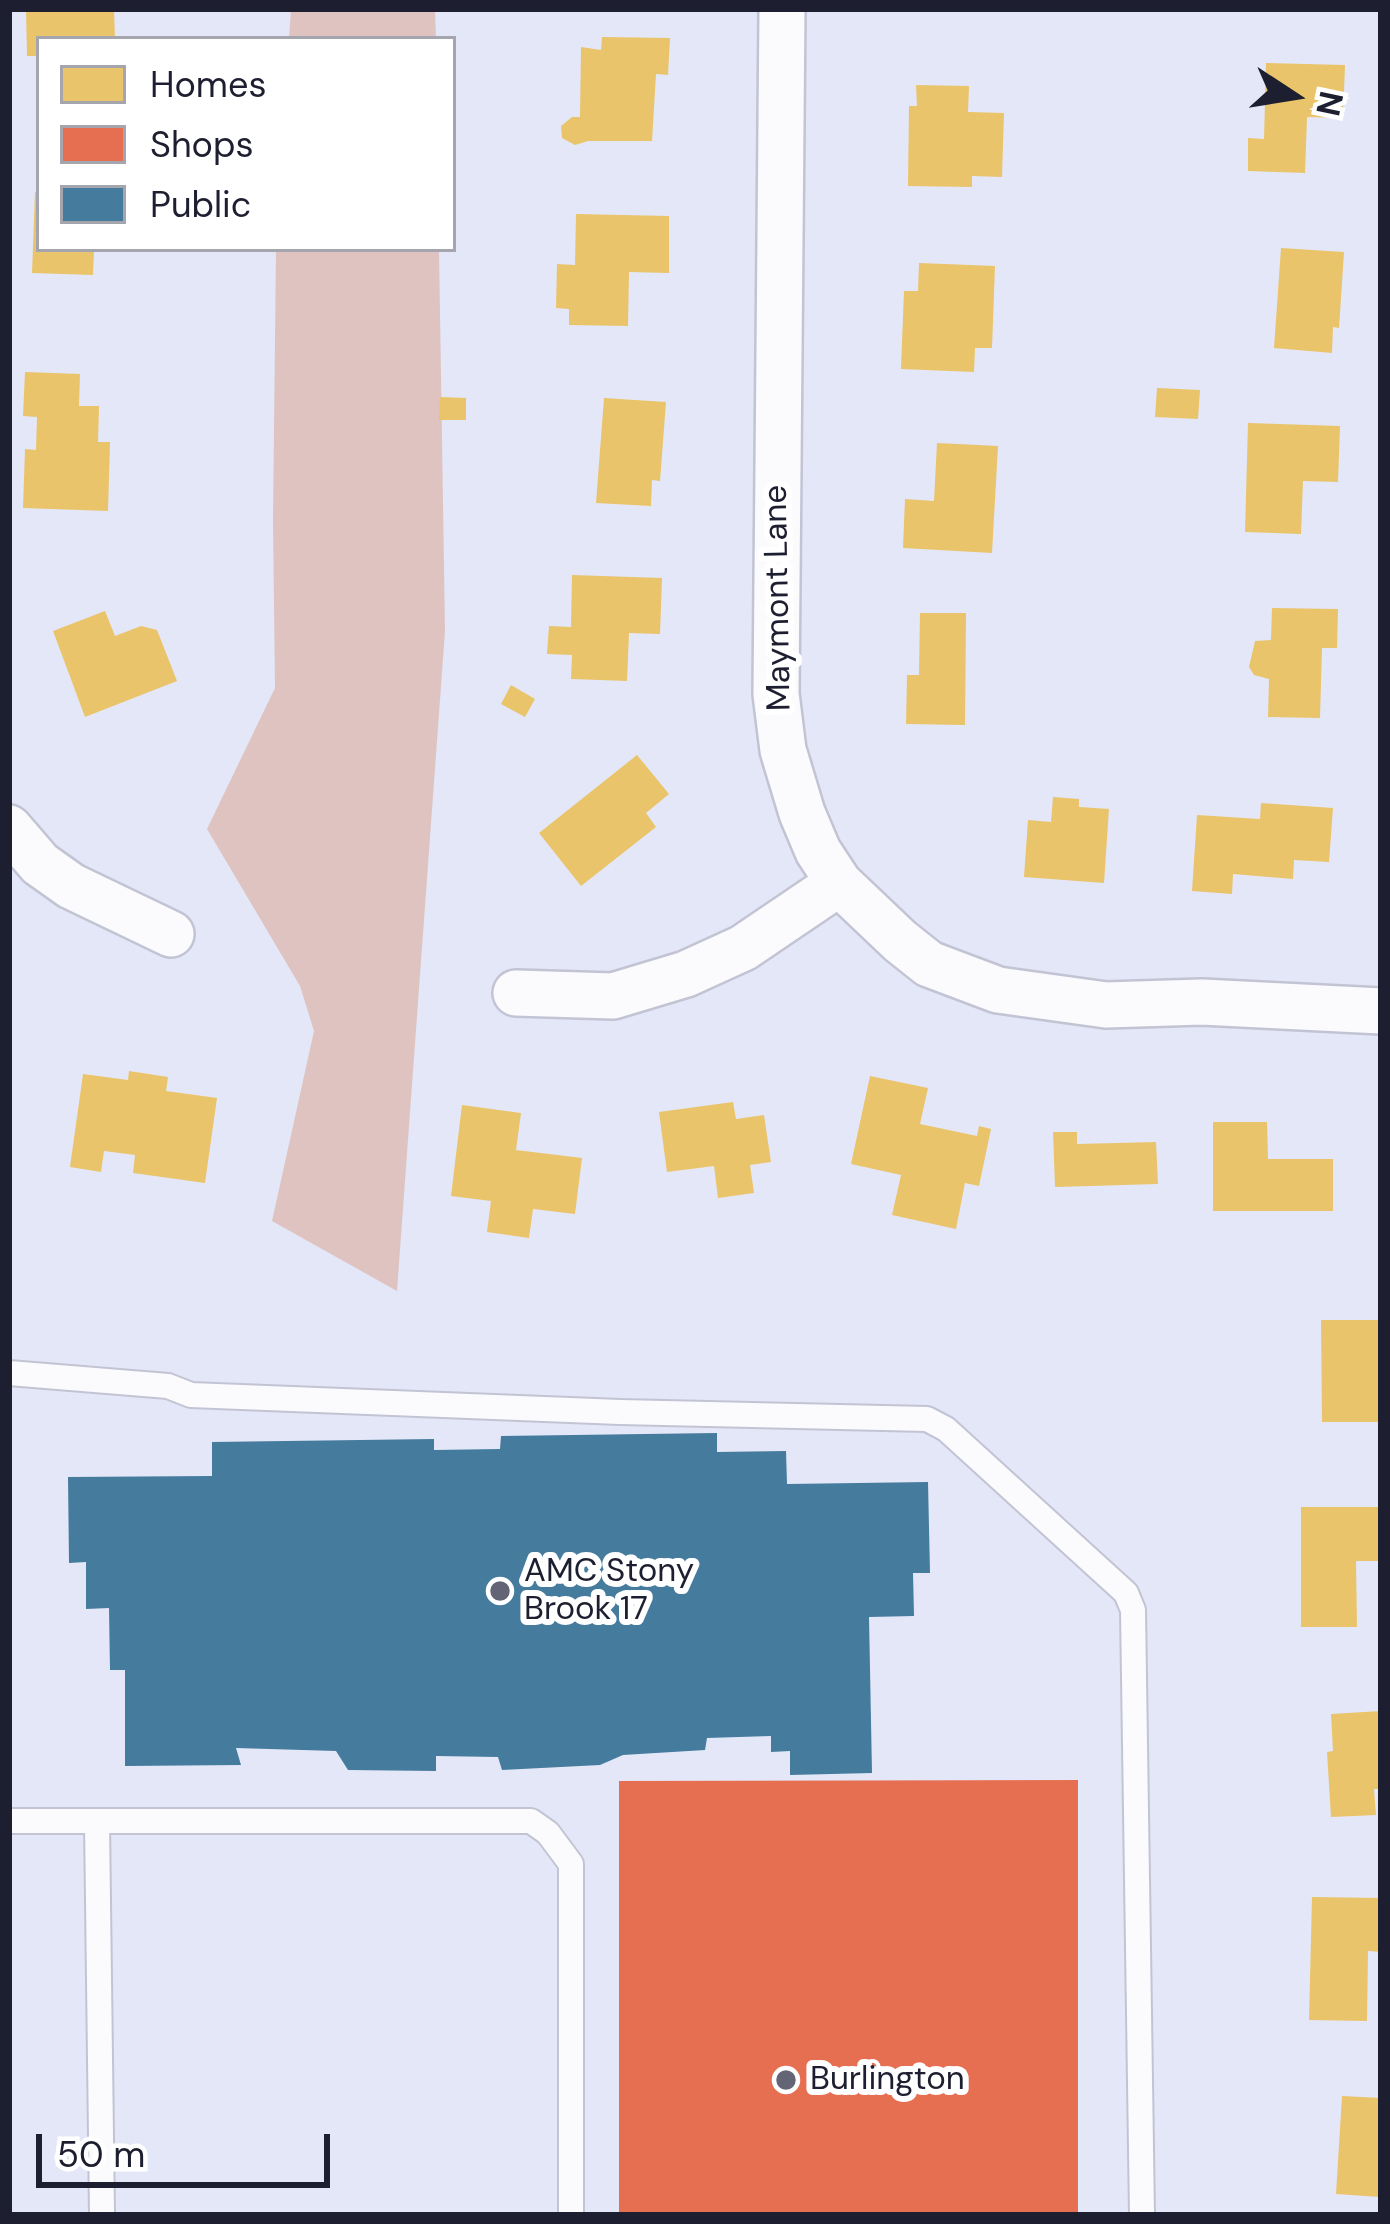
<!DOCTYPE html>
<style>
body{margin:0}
#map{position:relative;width:1390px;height:2224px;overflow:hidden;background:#e4e7f7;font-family:"DM Sans",sans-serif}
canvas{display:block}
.frame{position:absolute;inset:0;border:12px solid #1d1f31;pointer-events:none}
.legend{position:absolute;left:36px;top:36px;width:420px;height:216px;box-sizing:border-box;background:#fff;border:3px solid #a5a5ad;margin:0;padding:15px 21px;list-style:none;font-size:36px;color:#1d1f31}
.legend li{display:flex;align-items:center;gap:24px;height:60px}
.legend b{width:60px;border:3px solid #a5a5ad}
.north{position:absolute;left:1234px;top:36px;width:120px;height:120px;-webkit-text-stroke:9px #fff;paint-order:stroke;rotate:102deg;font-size:33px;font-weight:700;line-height:48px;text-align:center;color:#1d1f31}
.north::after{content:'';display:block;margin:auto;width:42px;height:54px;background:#1d1f31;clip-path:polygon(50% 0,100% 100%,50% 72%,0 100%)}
.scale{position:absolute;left:36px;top:2134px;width:294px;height:54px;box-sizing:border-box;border:6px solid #1d1f31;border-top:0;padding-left:15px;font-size:36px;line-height:42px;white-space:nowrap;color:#1d1f31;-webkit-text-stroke:9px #fff;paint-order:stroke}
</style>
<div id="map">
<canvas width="1390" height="2224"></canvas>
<div class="frame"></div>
<ul class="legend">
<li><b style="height:33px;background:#e9c46a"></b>Homes</li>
<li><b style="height:33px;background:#e76f51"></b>Shops</li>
<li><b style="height:33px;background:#457b9d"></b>Public</li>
</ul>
<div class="north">N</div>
<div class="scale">50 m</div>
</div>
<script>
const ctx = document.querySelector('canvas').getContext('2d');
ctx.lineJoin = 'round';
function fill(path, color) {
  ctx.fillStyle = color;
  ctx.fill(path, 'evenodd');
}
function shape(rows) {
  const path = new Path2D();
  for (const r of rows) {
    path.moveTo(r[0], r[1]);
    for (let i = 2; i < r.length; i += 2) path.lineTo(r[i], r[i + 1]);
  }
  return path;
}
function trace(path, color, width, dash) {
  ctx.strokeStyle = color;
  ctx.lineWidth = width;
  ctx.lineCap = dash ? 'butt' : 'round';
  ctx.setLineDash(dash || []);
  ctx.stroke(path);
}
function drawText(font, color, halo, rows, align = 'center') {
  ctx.font = font + ' "DM Sans",sans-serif';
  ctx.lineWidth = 12;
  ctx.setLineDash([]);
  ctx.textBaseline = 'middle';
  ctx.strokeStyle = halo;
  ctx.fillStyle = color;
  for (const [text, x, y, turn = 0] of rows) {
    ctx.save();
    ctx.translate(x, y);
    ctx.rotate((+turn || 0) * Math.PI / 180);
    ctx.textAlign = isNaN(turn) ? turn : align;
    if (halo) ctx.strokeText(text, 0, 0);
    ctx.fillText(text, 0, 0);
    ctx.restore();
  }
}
fill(shape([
 [291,9,435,9,436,39,289,39],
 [276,249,439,249,445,631,397,1291,272,1221,314,1031,300,986,207,829,275,688,273,520]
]), '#dec3c1');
fill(shape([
 [26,9,114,9,115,39,39,39,39,56,27,56],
 [602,37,670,38,668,75,656,74,652,141,588,141,575,145,562,138,561,126,572,117,580,117,581,47,601,50],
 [1266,63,1345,65,1343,118,1307,117,1305,173,1248,171,1248,138,1264,139],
 [916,85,969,86,968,112,1004,113,1002,177,972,176,972,187,908,186,909,106,917,106],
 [35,192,39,192,39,249,94,249,93,275,32,273],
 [576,214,669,216,669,273,629,272,628,326,569,325,569,309,556,308,557,264,575,265],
 [1281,248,1344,252,1339,328,1333,327,1332,353,1274,348],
 [919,263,995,266,992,348,975,348,974,372,901,369,904,291,918,291],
 [25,372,80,374,79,406,99,406,98,442,110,442,108,511,23,508,25,449,36,450,37,417,23,416],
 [1157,388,1200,390,1198,419,1155,417],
 [440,397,466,398,466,420,439,420],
 [604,398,666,402,660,481,652,480,651,506,596,503],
 [1248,423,1340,426,1338,482,1303,481,1301,534,1245,532],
 [937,443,998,446,992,553,903,548,905,499,934,501],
 [572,575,662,578,660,634,629,633,627,681,571,679,572,655,547,654,549,626,571,627],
 [1272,608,1338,609,1337,648,1322,648,1320,718,1268,717,1269,679,1254,675,1249,667,1255,641,1271,640],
 [105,611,115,636,141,626,157,630,177,681,85,717,53,631],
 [920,613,966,613,965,725,906,724,907,675,919,675],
 [511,685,535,699,525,717,501,704],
 [637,755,669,794,646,813,656,827,581,886,539,833],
 [1053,797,1079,799,1079,807,1109,809,1104,883,1024,877,1028,820,1051,822],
 [1261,803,1333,808,1329,862,1294,860,1293,879,1233,874,1232,894,1192,891,1197,815,1260,819],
 [129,1071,168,1077,166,1091,217,1098,205,1183,133,1173,135,1155,104,1151,101,1172,70,1167,83,1074,128,1080],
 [870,1076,928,1088,920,1124,977,1136,979,1126,991,1129,979,1186,965,1183,956,1229,892,1215,901,1175,851,1164],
 [733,1102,736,1119,764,1115,771,1162,750,1165,754,1193,718,1198,714,1166,667,1172,659,1112],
 [462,1105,521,1113,516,1150,582,1158,575,1214,533,1209,529,1238,487,1232,491,1201,451,1196],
 [1213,1122,1267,1122,1268,1159,1333,1159,1333,1211,1213,1211],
 [1053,1132,1077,1132,1077,1144,1156,1142,1158,1184,1055,1187],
 [1321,1320,1381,1320,1379,1422,1322,1422],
 [1301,1507,1381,1507,1381,1561,1356,1561,1357,1627,1301,1627],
 [1381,1711,1381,1789,1374,1789,1376,1815,1331,1817,1327,1752,1333,1751,1331,1714],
 [1312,1897,1381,1898,1381,1952,1368,1951,1367,2021,1309,2020],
 [1342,2096,1381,2098,1380,2197,1336,2194]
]), '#e9c46a');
fill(shape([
 [1078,1780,1078,2215,619,2215,619,1781]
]), '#e76f51');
fill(shape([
 [717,1433,717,1452,786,1451,787,1484,928,1482,930,1573,913,1573,914,1616,869,1617,872,1773,790,1775,790,1751,771,1752,771,1736,707,1738,705,1750,623,1755,600,1765,502,1770,498,1757,436,1756,436,1771,348,1770,336,1751,236,1748,241,1765,125,1766,125,1670,110,1670,109,1608,86,1609,86,1562,69,1563,68,1477,212,1476,212,1442,434,1439,434,1450,500,1449,501,1436]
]), '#457b9d');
const lane = shape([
 [9,1373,168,1386,191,1395,620,1412,927,1419,946,1429,1126,1593,1133,1610,1142,2215],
 [9,1821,531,1821,548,1833,571,1864,571,2215],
 [97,1822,102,2215]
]);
const street = shape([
 [782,9,776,694,783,750,802,813,818,851,839,883,900,941,929,964,998,990,1106,1005,1202,1002,1381,1011],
 [9,828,40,864,71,886,171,934],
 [516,993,613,996,686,974,743,948,839,883]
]);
trace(lane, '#c2c4d4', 28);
trace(street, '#c2c4d4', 50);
trace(lane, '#fbfbfe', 24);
trace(street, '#fbfbfe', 45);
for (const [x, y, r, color] of [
 [500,1591,12,"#636576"],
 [786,2080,12,"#636576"]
]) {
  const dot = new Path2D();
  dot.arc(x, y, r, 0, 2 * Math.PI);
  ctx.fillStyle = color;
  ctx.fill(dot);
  trace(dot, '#fff', 4.5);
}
drawText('33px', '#1d1f31', '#fff', [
 ["Maymont Lane",779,598,-91]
]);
drawText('33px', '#1d1f31', '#fff', [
 ["AMC Stony",524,1572],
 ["Brook 17",524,1610],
 ["Burlington",810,2080]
], 'left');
</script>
